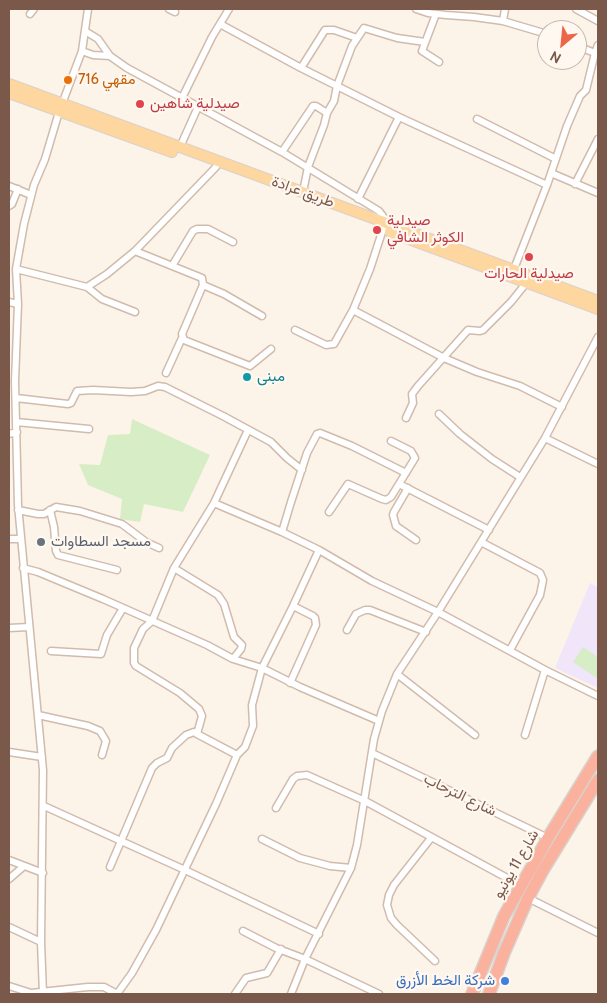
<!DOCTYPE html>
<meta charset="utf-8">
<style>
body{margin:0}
#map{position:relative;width:607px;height:1003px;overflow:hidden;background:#fdf4e9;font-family:Cabin,sans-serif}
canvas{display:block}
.frame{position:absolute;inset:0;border:10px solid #7a594a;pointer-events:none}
.north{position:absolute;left:537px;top:20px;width:50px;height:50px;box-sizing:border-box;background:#fff8f0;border:1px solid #cab8ae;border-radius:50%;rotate:208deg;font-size:14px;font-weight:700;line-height:20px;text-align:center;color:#7a594a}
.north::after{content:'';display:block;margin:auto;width:18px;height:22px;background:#ed6548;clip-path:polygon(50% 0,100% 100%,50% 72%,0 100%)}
</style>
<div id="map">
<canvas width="607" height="1003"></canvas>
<div class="frame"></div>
<div class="north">N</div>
</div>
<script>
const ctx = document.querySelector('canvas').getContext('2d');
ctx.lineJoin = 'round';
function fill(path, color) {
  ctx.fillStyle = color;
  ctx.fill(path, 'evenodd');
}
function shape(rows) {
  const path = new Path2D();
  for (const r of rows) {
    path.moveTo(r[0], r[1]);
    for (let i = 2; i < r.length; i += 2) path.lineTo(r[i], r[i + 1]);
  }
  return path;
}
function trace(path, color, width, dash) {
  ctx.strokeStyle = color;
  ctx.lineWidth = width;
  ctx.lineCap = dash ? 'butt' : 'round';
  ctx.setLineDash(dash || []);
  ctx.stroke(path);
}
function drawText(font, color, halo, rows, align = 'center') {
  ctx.font = font + ' Cabin,Vazirmatn,sans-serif';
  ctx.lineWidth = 4.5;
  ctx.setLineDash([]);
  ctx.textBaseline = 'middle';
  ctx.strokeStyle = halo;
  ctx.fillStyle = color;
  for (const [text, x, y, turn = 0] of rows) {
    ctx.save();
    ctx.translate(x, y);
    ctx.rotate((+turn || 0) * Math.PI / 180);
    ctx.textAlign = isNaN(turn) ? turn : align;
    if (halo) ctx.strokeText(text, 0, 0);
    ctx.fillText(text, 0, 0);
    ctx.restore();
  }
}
fill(shape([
 [590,583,598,587,598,688,555,668]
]), '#f1e5fa');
fill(shape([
 [132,419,210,455,183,512,144,504,140,522,120,519,122,499,88,485,79,464,100,465,108,435,130,434],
 [583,647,598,657,598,679,573,662]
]), '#d7edc5');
const street = shape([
 [169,9,175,12],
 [416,9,428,13,446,15,474,17,503,21,547,34],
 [576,9,598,21],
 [30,14,34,9],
 [436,14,422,51,439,62],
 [503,21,505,9],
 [220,24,301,68,399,117,547,185],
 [85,31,98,39,110,56,127,68,282,152,379,211,388,223],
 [577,46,595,53,598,45],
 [82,51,93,55,110,56],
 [301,68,325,30,334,30,357,38],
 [182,98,212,37,229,9],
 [477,119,556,159],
 [180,147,198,107],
 [282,152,313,106,316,106,327,113],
 [551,173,598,193],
 [575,184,598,139],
 [9,186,31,195],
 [303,192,308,167,324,125,327,113,334,101,337,86,352,46,364,28,397,38,425,42],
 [358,199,399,117],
 [9,206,12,204,18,189],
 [135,251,202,278,203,285,224,294,262,316],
 [172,266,193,231,197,229,208,229,233,242],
 [16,269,87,287,107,274,135,251,216,167],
 [514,269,547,185,567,126,580,96,586,90,595,53],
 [203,285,182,334,184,340,250,366,271,349],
 [87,287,102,299,135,312],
 [9,302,18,304],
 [353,310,444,358,477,372,520,386,562,407],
 [295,330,326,345,334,344,353,310,370,269,383,229],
 [166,373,182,338],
 [16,398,68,404,71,403,77,391,93,390,131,392,145,391,158,386,165,387,223,416,271,442,287,458,302,470],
 [439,414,460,434,492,459,520,477],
 [406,418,413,403,412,394,418,386,468,330,480,331,483,330,511,302,527,282],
 [16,422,89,429],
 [9,434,17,432],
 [545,438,598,464],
 [399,484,489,530],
 [408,488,394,512,393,515,396,526,416,540],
 [214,503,282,532,319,550,372,581,438,612,545,670,598,696],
 [18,510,38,514,44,514,56,507,80,511,122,524,146,542,159,548],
 [50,510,54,527,56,551,58,555,117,570],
 [329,512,348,484,382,499,386,500,391,497,415,458,411,451,391,441],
 [282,532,291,502,307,453,317,434,320,433,352,446,406,473],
 [9,539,21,539],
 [481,542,540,573,543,580,540,595,510,650],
 [23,568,38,572,103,599,207,645,233,659,262,668,300,687,379,721],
 [174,568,218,595,224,604,234,637,242,645,241,649,233,659],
 [9,628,29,627],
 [347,630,356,614,365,610,370,610,426,632],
 [51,651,101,654,107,635,123,608],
 [397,674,475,735],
 [290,683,316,625,315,618,313,616,293,606],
 [38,715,88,726,100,731,106,741,102,755],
 [525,735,545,670],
 [9,752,42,757],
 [372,753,548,838],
 [237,755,197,734,202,716,199,709,180,693,136,666,134,663,134,648,143,629,152,621,174,568,214,503,248,430],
 [44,806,185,870,319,934],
 [276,808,293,779,297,776,307,775,365,801,520,885],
 [431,838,394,885,389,895,387,905,391,918,397,925,435,961],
 [262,839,300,858,330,866,351,868],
 [9,860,43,873],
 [110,867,152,768,157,763,167,758,172,748,186,735,194,732,197,734],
 [9,879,24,866],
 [528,898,598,933],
 [9,927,41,942],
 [243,931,276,948,305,959,379,994],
 [9,986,31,993,88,987,104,987,117,994],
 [43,994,41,942,43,770,18,505,15,381,18,304,16,269,24,224,34,185,45,159,59,112,82,51,88,9],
 [117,994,132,973,156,930,216,804,237,755,245,747,253,726,252,705,262,668,293,606,319,550],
 [235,994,246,978,267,973,281,949],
 [291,994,305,959,351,868,357,845,374,739,382,711,397,674,438,612,545,438,598,337]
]);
const primary = shape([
 [9,84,598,301],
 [9,93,172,152],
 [390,232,598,309]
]);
const highway = shape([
 [472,994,504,916,548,838,598,756],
 [489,994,504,953,528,898,543,870,598,780]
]);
trace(street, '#d1bbad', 9);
trace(primary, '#dad1cc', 12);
trace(highway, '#dad1cc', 14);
trace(street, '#fff', 6);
trace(primary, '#fed69f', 10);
trace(highway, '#fab19d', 11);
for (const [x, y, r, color] of [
 [68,80,5,"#e8710a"],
 [140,104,5,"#e0444e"],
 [377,230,5,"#e0444e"],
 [529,257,5,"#e0444e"],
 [247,377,5,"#0f9aa8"],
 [41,542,5,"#6b7280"],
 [505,981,5,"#3f7fe0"]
]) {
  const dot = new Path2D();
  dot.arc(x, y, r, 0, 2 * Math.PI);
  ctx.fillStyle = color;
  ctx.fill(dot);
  trace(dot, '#fff8f0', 2);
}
drawText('15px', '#c56008', '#fff8f0', [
 ["مقهي 716",78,80]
], 'left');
drawText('15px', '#be3a42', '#fff8f0', [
 ["صيدلية شاهين",150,104],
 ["صيدلية",387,221],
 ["الكوثر الشافي",387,238],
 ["صيدلية الحارات",529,274,"center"]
], 'left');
drawText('15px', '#7a594a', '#fff8f0', [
 ["طريق عرادة",303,192,20],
 ["شارع الترحاب",460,795,26],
 ["شارع 11 يونيو",516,864,-60]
]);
drawText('15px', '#0d838f', '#fff8f0', [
 ["مبنى",257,377]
], 'left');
drawText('15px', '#5b616d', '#fff8f0', [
 ["مسجد السطاوات",51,542]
], 'left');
drawText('15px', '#366cbe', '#fff8f0', [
 ["شركة الخط الأزرق",495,981]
], 'right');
</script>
